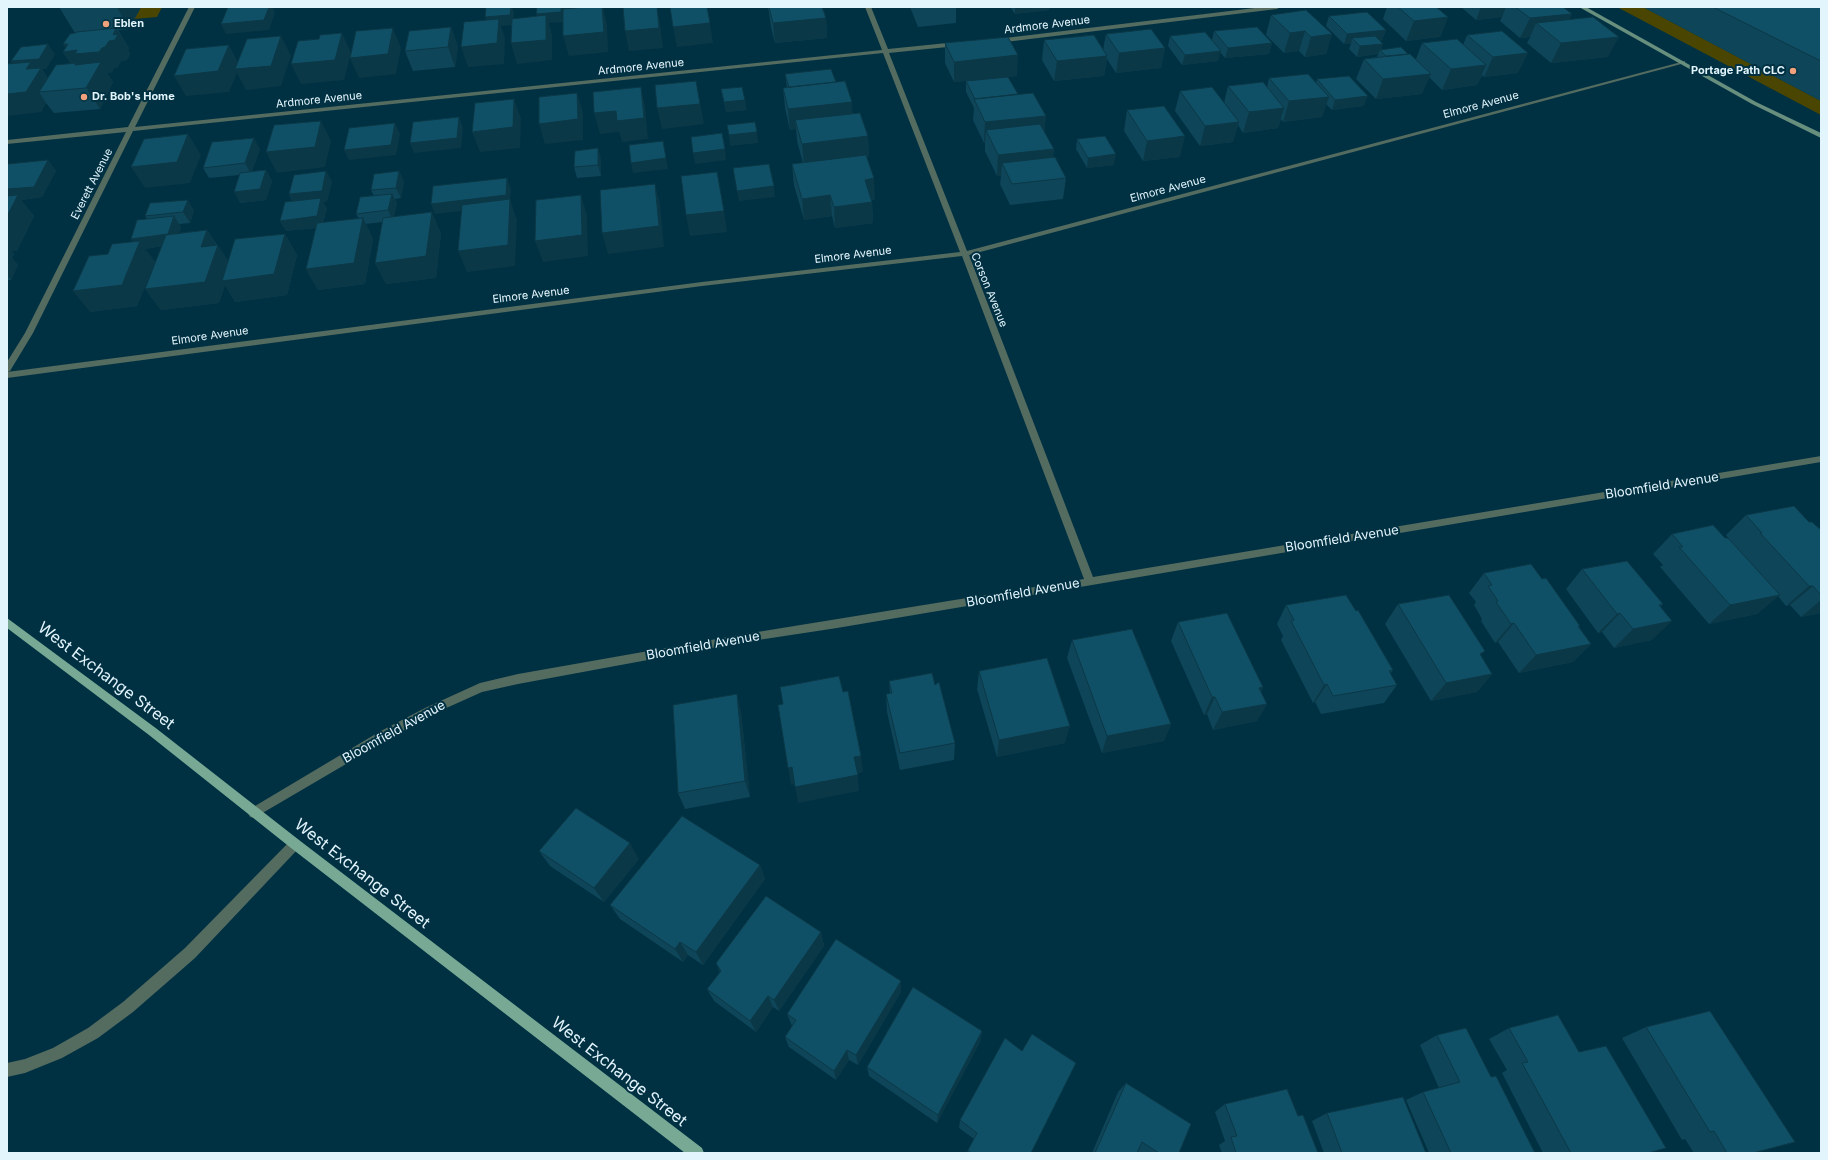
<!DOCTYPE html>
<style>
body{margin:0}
#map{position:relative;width:1828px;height:1160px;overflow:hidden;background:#003142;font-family:Inter,sans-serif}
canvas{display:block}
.frame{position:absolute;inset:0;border:8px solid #e2f4fc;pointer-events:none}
</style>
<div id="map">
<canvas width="1828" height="1160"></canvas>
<div class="frame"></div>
</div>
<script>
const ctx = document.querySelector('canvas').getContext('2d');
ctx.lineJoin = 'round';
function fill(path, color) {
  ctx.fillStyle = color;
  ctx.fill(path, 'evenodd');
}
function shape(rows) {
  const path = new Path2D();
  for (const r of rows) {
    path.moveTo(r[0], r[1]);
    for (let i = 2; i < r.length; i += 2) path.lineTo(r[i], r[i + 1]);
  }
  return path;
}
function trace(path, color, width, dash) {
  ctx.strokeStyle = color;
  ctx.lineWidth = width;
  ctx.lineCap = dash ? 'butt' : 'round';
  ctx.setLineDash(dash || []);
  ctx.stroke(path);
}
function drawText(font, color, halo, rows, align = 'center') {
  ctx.font = font + ' Inter,sans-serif';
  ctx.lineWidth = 4;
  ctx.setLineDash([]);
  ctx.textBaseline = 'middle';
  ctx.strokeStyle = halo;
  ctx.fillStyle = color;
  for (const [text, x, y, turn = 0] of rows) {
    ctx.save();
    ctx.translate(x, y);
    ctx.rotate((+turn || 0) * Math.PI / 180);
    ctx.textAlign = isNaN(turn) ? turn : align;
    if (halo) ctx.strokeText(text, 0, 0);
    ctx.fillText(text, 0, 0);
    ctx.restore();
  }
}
fill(shape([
 [141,7,162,7,157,17,134,19],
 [1617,7,1643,7,1821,101,1821,115]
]), '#4a4601');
fill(shape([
 [189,7,195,7,135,127,882,50,865,7,871,7,888,49,957,42,960,44,957,46,889,53,967,251,1685,61,1685,63,969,255,1093,577,1821,456,1821,462,837,628,745,642,518,684,482,692,433,714,387,740,254,818,250,817,248,813,250,809,379,732,425,708,480,683,518,674,745,634,1084,579,962,256,702,286,7,378,7,372,702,282,960,252,883,53,133,131,33,333,10,371,7,372,7,362,25,333,126,132,7,144,7,140,128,127,189,7],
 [1263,7,1280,7,1277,9,997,43,994,41,997,39,1263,7],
 [295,838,299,840,301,844,299,848,195,958,133,1012,98,1038,62,1058,25,1073,7,1077,7,1063,25,1059,53,1048,88,1028,123,1002,185,948,291,840,295,838]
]), '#546b60');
fill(shape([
 [1579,7,1586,7,1756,102,1821,133,1821,138,1752,104,1579,7]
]), '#688e7e');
fill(shape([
 [7,618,157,729,299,840,702,1148,704,1153,685,1153,291,848,149,735,7,628,7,618]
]), '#78a994');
fill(shape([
 [59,7,141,7,129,29,118,30,129,48,128,49,130,54,127,60,121,61,118,67,114,68,112,72,107,73,113,82,100,109,54,113,46,103,41,112,11,61,55,54,46,69,42,69,48,78,71,64,63,52,75,33],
 [768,7,822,7,826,18,827,38,775,43,771,27,769,13],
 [910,7,956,7,956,23,918,27],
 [1010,7,1050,7,1049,10,1015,14],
 [1387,7,1436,7,1448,17,1440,37,1406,41,1383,19],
 [1461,7,1563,7,1569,20,1608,57,1551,63,1527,43,1530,37,1520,38,1500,21,1502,17,1476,20],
 [1643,7,1821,7,1821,101],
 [1271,15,1332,34,1326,54,1305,57,1299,51,1284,53,1266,35],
 [1329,16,1386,30,1382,40,1380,41,1381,50,1408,54,1416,59,1422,43,1463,45,1467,35,1518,73,1484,77,1482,75,1477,85,1442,90,1429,77,1422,94,1376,99,1356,79,1364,59,1377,57,1378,54,1357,57,1349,49,1351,44,1344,44,1326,26],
 [451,27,458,47,455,67,413,71,405,51],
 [1214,31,1272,43,1269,54,1225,58,1220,52,1218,61,1182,65,1168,46,1170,36,1212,40],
 [1106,34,1165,48,1161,68,1116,73,1107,59,1104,76,1054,81,1042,60,1044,40,1103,50],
 [945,43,1017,76,954,82,945,63],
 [785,74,836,82,853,114,868,136,869,157,866,157,875,199,872,200,872,202,873,223,835,228,832,216,804,220,794,185,792,164,803,163,797,141,796,129,790,130,785,108,783,88,787,88],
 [1269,78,1316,83,1317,79,1364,106,1332,110,1326,104,1322,117,1283,122,1281,119,1278,128,1243,133,1238,125,1233,142,1200,146,1175,111,1180,91,1224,103,1228,86,1267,87],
 [966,81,1018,94,1046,116,1044,132,1054,149,1053,157,1066,178,1063,199,1010,205,1000,184,1001,176,997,176,985,151,985,143,984,143,973,120,974,108,966,92],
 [721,89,747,110,726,112],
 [1127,110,1180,157,1143,161,1124,131],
 [1077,139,1114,165,1087,168,1076,149],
 [260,149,252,171,266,170,272,181,266,200,240,203,239,175,209,178,203,168],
 [601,159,601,176,577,178,574,167],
 [48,160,56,171,42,197,21,200,34,216,17,251,12,251,14,254,12,258,18,265,11,280,7,280,7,167],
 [326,171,332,182,327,201,323,202,327,208,323,223,359,219,356,214,374,196,371,190,399,171,404,182,401,198,395,199,397,204,394,216,441,233,436,278,386,284,375,263,382,222,366,224,373,239,365,284,318,290,306,269,316,228,286,231,280,221,292,201,289,194],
 [194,210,190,223,179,224,181,227,179,233,207,230,228,261,285,234,297,255,287,295,235,302,225,285,219,303,161,310,145,289,162,246,145,249,155,262,137,306,90,312,108,254,133,242,131,239,147,219,145,216],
 [1746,515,1821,530,1821,613,1801,617,1790,605,1786,606,1778,596,1757,614,1709,624,1660,567,1663,565,1653,554,1672,534,1725,538,1728,538,1726,535],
 [1582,569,1663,604,1660,607,1652,640,1614,648,1602,632,1598,633,1566,589],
 [1484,573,1542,579,1580,626,1579,627,1591,644,1573,662,1519,673,1498,642,1495,643,1481,621,1482,619,1474,605,1476,602,1469,593],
 [1398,604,1481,656,1492,674,1477,692,1431,701,1385,624],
 [1286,605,1356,611,1393,670,1390,674,1397,685,1384,703,1321,714,1315,702,1313,703,1281,640,1283,636,1277,624],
 [1178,622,1263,687,1261,692,1267,704,1257,721,1213,730,1207,714,1204,715,1171,641],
 [1072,640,1171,724,1164,741,1102,753,1067,658],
 [979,671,1065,743,997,757,977,689],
 [889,681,935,685,955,743,954,760,900,770,887,712,886,694,890,694],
 [741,712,750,797,685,809,678,793],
 [539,851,639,859,604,902,550,866],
 [760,865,765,879,703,965,688,955,683,962,620,919,610,905],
 [821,932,824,946,779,1011,773,1007,756,1032,714,1001,707,989,720,972,716,963],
 [901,981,901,992,858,1065,849,1060,836,1080,789,1047,785,1037,792,1026,787,1014],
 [1646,1027,1753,1153,1694,1153,1685,1139,1682,1140,1622,1038],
 [1509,1028,1579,1052,1648,1153,1543,1153,1502,1073,1507,1070,1489,1039],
 [982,1031,980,1042,937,1123,869,1076,867,1067],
 [1437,1035,1491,1077,1535,1153,1429,1153,1406,1100,1423,1092,1439,1088,1420,1045],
 [1022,1051,1031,1153,967,1153,968,1150,974,1139,959,1128,960,1120],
 [1126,1083,1179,1153,1140,1153,1138,1152,1137,1153,1092,1153,1118,1092],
 [1225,1104,1298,1116,1318,1153,1222,1153,1219,1145,1225,1141,1215,1112],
 [1327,1113,1426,1153,1324,1153,1312,1121]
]), '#0e4558');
fill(shape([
 [117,7,141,7,129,29],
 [236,7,273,7,275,13,269,30,226,34,221,24],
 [511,7,512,7,514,13,513,25,501,26,505,38,504,64,468,67,461,47,489,27,485,17],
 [561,7,563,7,564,10,564,22,549,23,552,35,552,60,517,64,511,43,539,24,536,14],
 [603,7,607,25,608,52,569,56,563,36],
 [657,7,660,24,663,48,629,51,625,31],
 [1015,7,1050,7,1049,10,1015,14],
 [1481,7,1506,7,1502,17,1476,20],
 [1572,14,1562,34,1536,23,1530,37,1520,38,1530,18],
 [1448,17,1440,37,1406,41,1414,21],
 [826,18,827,38,775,43,773,23],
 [710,23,713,43,677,47,673,27],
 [451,27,458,47,455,67,448,47],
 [116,28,129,48,128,49,130,54,127,60,121,61,118,67,114,68,112,72,107,73,113,82,100,109,63,52,68,51,63,44,68,44,102,48,113,35],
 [393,28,401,48,396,74,359,78,350,58],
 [1386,30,1382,40,1357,43,1352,38,1351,44,1344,44,1347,34],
 [1305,31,1299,51,1284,53,1290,33],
 [342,33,351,53,344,80,301,84,291,64],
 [1332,34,1326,54,1305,57,1311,37],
 [281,36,291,56,281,86,246,90,237,73,229,92,186,96,174,76,229,45,239,65],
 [1619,37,1608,57,1551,63,1561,43],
 [1272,43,1269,54,1225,58,1228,48],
 [48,44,55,54,46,69,42,69,55,88,39,92,46,103,41,112,7,116,7,94,18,72,11,61],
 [1383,44,1381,51,1380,50,1378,54,1357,57,1360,46],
 [1165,48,1161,68,1116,73,1119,53],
 [1221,51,1218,61,1182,65,1185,55],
 [1528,53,1518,73,1484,77,1493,57],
 [1018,55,1017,76,954,82,954,62],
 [1107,56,1104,76,1054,81,1057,61],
 [1486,65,1477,85,1442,90,1451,69],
 [1431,74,1422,94,1376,99,1383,79],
 [696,81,704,124,662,129,657,108],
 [641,87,645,107,648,139,622,142,619,132,600,134,594,113],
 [577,93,583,113,583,140,545,144,539,124],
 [1368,96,1364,106,1332,110,1335,100],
 [1329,97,1322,117,1283,122,1289,101],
 [514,99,521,119,520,148,480,152,472,132],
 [745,100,747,110,726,112,724,102],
 [852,102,853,123,795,120,796,129,790,130,788,109],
 [1284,108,1278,128,1243,133,1249,112],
 [1046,116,1044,136,986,130,985,143,984,143,985,122],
 [459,117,463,128,461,148,414,153,410,143],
 [321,121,331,141,325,167,277,173,266,152],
 [1239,122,1233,142,1200,146,1205,126],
 [395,123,400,134,396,155,349,160,344,150],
 [757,132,758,143,730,146,729,135],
 [188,134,201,155,190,183,145,188,131,167],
 [868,136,869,157,804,164,802,144],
 [1185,136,1180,157,1143,161,1147,141],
 [254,138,260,149,251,174,245,163],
 [663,141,668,169,633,173,631,163],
 [598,148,601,159,601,176,598,165],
 [725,149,726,160,695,164,693,153],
 [1054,149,1051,170,1002,163,1001,176,997,176,998,155],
 [1116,154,1114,165,1087,168,1088,158],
 [48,160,56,171,42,197,21,200,34,216,17,251,12,251,14,254,12,258,18,265,11,280,7,275,7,189],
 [266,170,272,181,266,200,240,203,234,192],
 [326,171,332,182,327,201,323,202,327,208,322,227,286,231,280,221,295,205,289,194],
 [399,171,404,182,401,198,396,188],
 [507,178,511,189,510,200,517,220,515,266,467,272,458,251,509,206,435,214,431,204],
 [874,178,875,199,866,200,865,180],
 [655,184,660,205,664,247,608,254,602,233],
 [774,186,775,197,739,201,737,191],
 [392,194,397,204,393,221,388,210],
 [581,195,587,216,588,256,543,262,535,241],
 [830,195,832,216,804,220,802,199],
 [188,200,194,210,190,223,183,212],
 [872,202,873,223,835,228,834,207],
 [724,211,727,232,690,236,686,215],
 [432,212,441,233,436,278,386,284,375,263],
 [174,216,181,227,175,244,145,249,155,262,137,306,90,312,73,291,137,248,131,239],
 [363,218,373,239,365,284,318,290,306,269],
 [207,230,217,246,218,245,231,266,285,234,297,255,287,295,235,302,225,285,219,303,161,310,145,289,201,247],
 [1809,586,1813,586,1790,605,1786,606],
 [1780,595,1757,614,1709,624,1730,605],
 [1821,600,1821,613,1801,617],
 [1620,613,1602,632,1598,633,1617,614],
 [1672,621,1652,640,1614,648,1633,629],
 [1514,623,1498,642,1495,643,1511,624],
 [1591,644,1573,662,1519,673,1536,655],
 [1485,651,1470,669,1480,654],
 [1492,674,1477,692,1431,701,1446,683],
 [1327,684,1315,702,1313,703,1324,685],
 [1263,687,1254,705,1259,688],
 [737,694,741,712,750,797,745,781],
 [1212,697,1215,697,1207,714,1204,715],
 [1267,704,1257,721,1213,730,1222,712],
 [1171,724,1164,741,1102,753,1107,736],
 [1070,726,1065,743,997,757,999,740],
 [861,756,863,772,856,774,854,757],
 [792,767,795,784,791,785,788,768],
 [858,775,859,791,798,803,795,787],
 [630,843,639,859,604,902,594,888],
 [760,865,765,879,703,965,696,952],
 [821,932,824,946,779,1011,774,1000],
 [680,942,688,955,683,962,675,949],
 [901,981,901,992,858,1065,856,1055],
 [768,996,773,1007,756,1032,750,1021],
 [982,1031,980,1042,937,1123,938,1115],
 [847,1050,849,1060,836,1080,834,1071]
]), '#0b3847');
const building = shape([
 [228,7,269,7,264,20,221,24,228,7],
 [486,7,511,7,510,15,485,17,486,7],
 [537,7,561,7,561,12,536,14,537,7],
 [588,7,602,7,604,32,563,36,563,9,588,7],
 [623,7,657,7,659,28,625,31,623,7],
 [670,7,707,7,710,23,673,27,670,7],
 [769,7,822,7,826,18,773,23,769,7],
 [1398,7,1436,7,1448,17,1414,21,1398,7],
 [1515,7,1563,7,1572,14,1530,18,1515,7],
 [1713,7,1821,7,1821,61,1713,7],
 [1306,10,1332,34,1311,37,1305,31,1290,33,1271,15,1306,10],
 [1367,12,1386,30,1347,34,1329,16,1367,12],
 [546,15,546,40,511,43,512,19,546,15],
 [1593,17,1619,37,1561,43,1536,23,1593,17],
 [499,19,497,43,461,47,464,22,499,19],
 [451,27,448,47,405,51,409,31,451,27],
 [1257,27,1272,43,1228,48,1214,31,1257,27],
 [116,28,113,35,118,34,115,40,109,41,105,47,102,48,99,52,75,54,77,50,63,52,68,44,63,44,70,34,75,33,77,32,116,28],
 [393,28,388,54,350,58,356,31,393,28],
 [1151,29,1165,48,1119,53,1106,34,1151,29],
 [1502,31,1528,53,1493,57,1467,35,1502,31],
 [1205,32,1221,51,1185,55,1170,36,1205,32],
 [342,33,335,60,291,64,298,41,319,39,320,35,342,33],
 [1094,35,1107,56,1057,61,1044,40,1094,35],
 [281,36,271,66,235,69,247,39,281,36],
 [1375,36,1383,44,1360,46,1352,38,1375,36],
 [1008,37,1018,55,954,62,945,43,1008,37],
 [1457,39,1486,65,1451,69,1422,43,1457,39],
 [48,44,39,59,11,61,21,47,48,44],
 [229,45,218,71,174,76,186,49,229,45],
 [1401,47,1408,54,1386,56,1380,50,1401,47],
 [1410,54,1431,74,1383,79,1364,59,1410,54],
 [31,62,26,69,41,68,26,92,7,94,7,64,31,62],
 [101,62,86,88,39,92,56,65,76,63,75,65,101,62],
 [831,69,836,82,789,87,785,74,831,69],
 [1308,74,1329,97,1289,101,1269,78,1308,74],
 [1349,76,1368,96,1335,100,1317,79,1349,76],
 [1008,77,1018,94,975,99,966,81,1008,77],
 [696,81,700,104,657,108,655,85,696,81],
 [845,81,852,102,788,109,783,88,845,81],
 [1263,82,1284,108,1249,112,1228,86,1263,82],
 [641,87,644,118,617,121,616,111,594,113,593,92,641,87],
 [742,87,745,100,724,102,721,89,742,87],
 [1212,87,1239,122,1205,126,1180,91,1212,87],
 [577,93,578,119,539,124,539,97,577,93],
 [1033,93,1046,116,985,122,974,99,1033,93],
 [514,99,513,127,472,132,475,103,514,99],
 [1164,106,1185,136,1147,141,1127,110,1164,106],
 [860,113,868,136,802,144,795,120,860,113],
 [459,117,457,138,410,143,413,122,459,117],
 [321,121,315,147,266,152,274,125,321,121],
 [755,122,757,132,729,135,727,125,755,122],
 [395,123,391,145,344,150,349,128,395,123],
 [1040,124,1054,149,998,155,986,130,1040,124],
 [722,133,725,149,693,153,691,137,722,133],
 [188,134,177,162,131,167,144,139,188,134],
 [1105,136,1116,154,1088,158,1077,139,1105,136],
 [254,138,245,163,203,168,212,142,254,138],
 [663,141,666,158,631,163,629,145,663,141],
 [598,148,598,165,574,167,575,151,598,148],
 [866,155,874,178,865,180,872,202,834,207,830,195,802,199,792,164,866,155],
 [1055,157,1066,178,1012,184,1002,163,1055,157],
 [48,160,34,187,7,189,7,167,8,164,48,160],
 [769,164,774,186,737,191,733,168,769,164],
 [266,170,260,189,234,192,240,173,266,170],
 [326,171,322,191,289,194,294,175,326,171],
 [399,171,396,188,371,190,374,174,399,171],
 [717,172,724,211,686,215,681,176,717,172],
 [507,178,506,195,431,204,433,186,507,178],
 [655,184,659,226,602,233,600,190,655,184],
 [392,194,388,210,356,214,360,197,392,194],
 [18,195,7,216,7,196,18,195],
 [581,195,582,235,535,241,536,200,581,195],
 [321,198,317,216,280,221,285,202,321,198],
 [510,199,508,245,458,251,462,205,510,199],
 [188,200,183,212,145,216,150,203,188,200],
 [432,212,426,256,375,263,383,218,432,212],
 [174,216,168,234,131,239,137,220,174,216],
 [363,218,354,263,306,269,317,223,363,218],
 [207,230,201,247,218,245,205,282,145,289,166,235,207,230],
 [285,234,274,274,222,281,235,239,285,234],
 [140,241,122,285,73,291,89,256,108,254,112,244,140,241],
 [1794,506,1809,522,1812,522,1821,530,1821,595,1813,586,1809,586,1760,533,1762,533,1746,515,1794,506],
 [1713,525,1725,538,1728,538,1780,595,1730,605,1679,547,1683,547,1672,534,1713,525],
 [1627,561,1663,604,1659,605,1672,621,1633,629,1620,613,1617,614,1582,569,1627,561],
 [1531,564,1542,579,1546,578,1580,626,1578,626,1591,644,1536,655,1514,623,1511,624,1496,602,1498,601,1488,586,1492,585,1484,573,1531,564],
 [1346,595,1356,611,1358,610,1393,670,1389,671,1397,685,1333,696,1327,684,1324,685,1291,621,1294,620,1286,605,1346,595],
 [1449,595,1485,651,1480,654,1492,674,1446,683,1398,604,1449,595],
 [1227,613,1263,687,1259,688,1267,704,1222,712,1215,697,1212,697,1178,622,1227,613],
 [1132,629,1171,724,1107,736,1072,640,1132,629],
 [1047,658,1070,726,999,740,979,671,1047,658],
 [932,673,935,685,939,682,955,743,900,753,886,694,892,693,889,681,932,673],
 [839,676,843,692,848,691,861,756,854,757,858,775,795,787,792,767,788,768,778,705,783,704,780,687,839,676],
 [737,694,745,781,678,793,673,705,737,694],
 [576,808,630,843,594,888,539,851,576,808],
 [682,816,760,865,696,952,680,942,675,949,610,905,682,816],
 [766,896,821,932,774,1000,768,996,750,1021,707,989,721,971,716,963,766,896],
 [836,939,901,981,856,1055,847,1050,834,1071,785,1037,796,1020,787,1014,836,939],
 [913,987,982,1031,938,1115,867,1067,913,987],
 [1710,1011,1795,1142,1753,1153,1727,1153,1714,1131,1710,1132,1646,1027,1710,1011],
 [1558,1015,1579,1052,1606,1046,1666,1148,1648,1153,1571,1153,1522,1063,1528,1062,1509,1028,1558,1015],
 [1466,1028,1491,1077,1496,1076,1535,1153,1451,1153,1423,1092,1460,1082,1437,1035,1466,1028],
 [1032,1034,1076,1063,1031,1153,971,1153,968,1150,977,1133,960,1120,1005,1038,1022,1051,1032,1034],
 [1126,1083,1191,1124,1179,1153,1159,1153,1142,1142,1137,1153,1095,1153,1126,1083],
 [1287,1089,1298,1116,1303,1115,1318,1153,1236,1153,1231,1137,1237,1136,1225,1104,1287,1089],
 [1403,1097,1426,1153,1342,1153,1327,1113,1403,1097]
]);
fill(building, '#105066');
trace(building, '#0b3847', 1);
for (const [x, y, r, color] of [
 [106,24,4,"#f1a17b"],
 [1793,71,4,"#f1a17b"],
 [84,97,4,"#f1a17b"]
]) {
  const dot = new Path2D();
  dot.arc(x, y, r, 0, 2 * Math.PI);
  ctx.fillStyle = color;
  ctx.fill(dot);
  trace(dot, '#003142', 1.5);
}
drawText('bold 11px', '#e2f4fc', '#003142', [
 ["Eblen",114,24],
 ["Portage Path CLC",1785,71,"right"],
 ["Dr. Bob's Home",92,97]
], 'left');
drawText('11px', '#e2f4fc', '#003142', [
 ["Ardmore Avenue",1047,25,-7],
 ["Ardmore Avenue",641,67,-6],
 ["Ardmore Avenue",319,100,-6],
 ["Elmore Avenue",1481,105,-15],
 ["Everett Avenue",92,184,-63],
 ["Elmore Avenue",1168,189,-15],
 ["Elmore Avenue",853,255,-7],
 ["Corson Avenue",989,290,68],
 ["Elmore Avenue",531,295,-7],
 ["Elmore Avenue",210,336,-8]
]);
drawText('13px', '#e2f4fc', '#003142', [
 ["Bloomfield Avenue",1662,486,-9],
 ["Bloomfield Avenue",1342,539,-9],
 ["Bloomfield Avenue",1023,593,-10],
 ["Bloomfield Avenue",703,646,-10],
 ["Bloomfield Avenue",394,732,-29]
]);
drawText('16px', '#e2f4fc', '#003142', [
 ["West Exchange Street",106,676,37],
 ["West Exchange Street",362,874,38],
 ["West Exchange Street",619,1072,38]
]);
</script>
